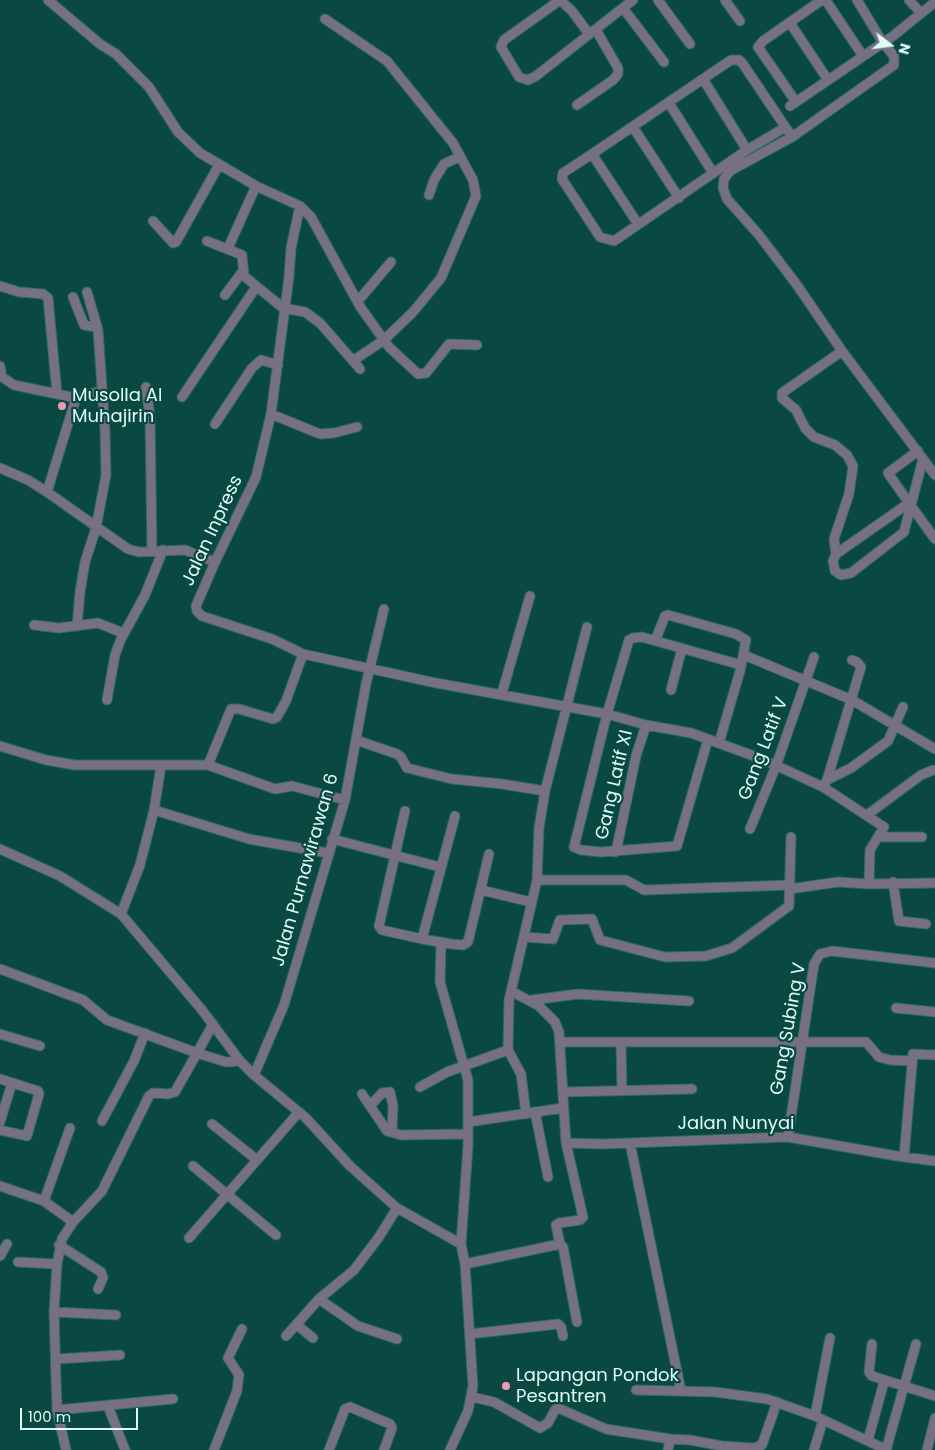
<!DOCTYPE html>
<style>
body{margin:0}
#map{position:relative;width:935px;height:1450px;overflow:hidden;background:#094942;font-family:Poppins,sans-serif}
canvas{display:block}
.north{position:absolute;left:865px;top:20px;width:50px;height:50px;-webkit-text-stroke:4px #094942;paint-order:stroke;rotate:105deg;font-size:14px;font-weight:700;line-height:20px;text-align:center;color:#dffcf6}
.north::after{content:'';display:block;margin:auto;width:18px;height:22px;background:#dffcf6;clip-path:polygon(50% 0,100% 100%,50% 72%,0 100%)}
.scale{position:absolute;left:20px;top:1408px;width:118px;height:22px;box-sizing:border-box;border:2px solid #dffcf6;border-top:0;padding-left:6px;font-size:15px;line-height:18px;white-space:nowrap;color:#dffcf6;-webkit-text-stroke:4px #094942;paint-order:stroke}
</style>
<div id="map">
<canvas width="935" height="1450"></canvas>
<div class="north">N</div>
<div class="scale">100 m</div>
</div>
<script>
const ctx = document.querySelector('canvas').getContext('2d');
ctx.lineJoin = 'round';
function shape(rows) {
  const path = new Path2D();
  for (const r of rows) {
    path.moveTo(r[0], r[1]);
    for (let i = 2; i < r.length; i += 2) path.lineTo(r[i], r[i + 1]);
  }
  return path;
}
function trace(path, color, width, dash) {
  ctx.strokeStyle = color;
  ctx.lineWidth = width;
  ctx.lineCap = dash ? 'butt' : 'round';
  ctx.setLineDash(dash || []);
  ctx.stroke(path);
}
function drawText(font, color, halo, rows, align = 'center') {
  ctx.font = font + ' Poppins,sans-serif';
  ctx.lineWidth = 4.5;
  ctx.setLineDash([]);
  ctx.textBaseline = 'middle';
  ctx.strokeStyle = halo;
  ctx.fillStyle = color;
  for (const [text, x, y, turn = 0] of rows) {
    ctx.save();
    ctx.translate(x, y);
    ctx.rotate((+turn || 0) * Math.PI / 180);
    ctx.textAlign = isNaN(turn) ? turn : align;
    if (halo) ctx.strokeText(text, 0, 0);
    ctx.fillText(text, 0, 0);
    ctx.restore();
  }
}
const minor = shape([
 [48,0,100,44,116,54,149,87,178,132,200,153,256,186,300,206,311,217,361,308,389,347,418,374,426,373,449,344,477,345],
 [658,0,690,44],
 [725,0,740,21],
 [857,0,883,43,894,56,894,65,792,137,730,171,724,179,723,188,727,199,759,235,797,285,842,351,935,475],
 [909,0,921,13],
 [623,8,664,62],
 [325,19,387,61,453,143,473,180,476,196,441,278,413,312,384,340,354,360],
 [790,23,828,80],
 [589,34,572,11,560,0,504,40,501,47,519,77,528,80,536,76,633,0],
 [703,79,747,150],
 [796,102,758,47,763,41,816,4,822,0,827,2,863,56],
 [669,103,713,173],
 [577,105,613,80,618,74,618,68,596,30],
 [790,106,893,36,935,2],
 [633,127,679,198],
 [592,154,563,173,562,179,600,237,614,241,747,150,784,128],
 [429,195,434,180,444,164,459,157],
 [300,206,291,248,289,277,271,414,256,477,215,562,196,606,197,611,202,616,272,639,303,654,436,683,607,714,646,725,691,733,762,759,823,787,884,827,870,850,869,884],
 [153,221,173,243,176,242,219,165],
 [638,224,592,154,731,60,739,60,743,64,792,137],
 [207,241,242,255,244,276,283,308,305,312,320,323,360,369],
 [228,248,256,186],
 [0,286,19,292,43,294,48,298,57,394],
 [225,295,243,271],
 [73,297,84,325,96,327],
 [358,301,391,262],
 [842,351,782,393,782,398,796,410,805,428,814,437,835,445,847,455,853,466,849,494,834,539,836,554,833,561,835,571,841,575,851,573,904,532,923,459],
 [0,366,2,377,14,385,76,398,101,391],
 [146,387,150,417,152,551],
 [182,397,256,287],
 [271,414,320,434,334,433,357,427],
 [215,424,252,368,261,360,278,365],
 [0,468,28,480,47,492,128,549,139,552,185,550,215,562],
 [47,492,76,398],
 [909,503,888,473,918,451],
 [836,554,909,503,935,539],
 [34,625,59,628,98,623,123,633],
 [77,626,80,592,85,562,96,528,106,475,105,431,98,330,87,292],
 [655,641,665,616,668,615,736,634,746,640,740,671,719,743],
 [744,655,852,700,935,749],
 [671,690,682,648],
 [502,693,530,596],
 [107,700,115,655,121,639,145,595,163,550],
 [708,739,677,846,601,852,581,850,574,847,607,714,629,640,633,638,642,637,741,665],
 [356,740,397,754,401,757,407,768,452,779,502,784,545,791],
 [0,746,46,760,75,765,208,765,275,789,292,786,345,800],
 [208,765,231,709,239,709,273,719,277,717,286,701,303,654],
 [827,780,851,768,888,741,903,707],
 [823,787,827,780,861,667,857,662,852,660],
 [154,810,249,839,328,853],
 [405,811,379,926,382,930,422,939],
 [867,815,921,775,933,770],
 [455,816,422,939,451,944,463,945,468,942,489,854],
 [750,829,776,766,814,657],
 [879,837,922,837],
 [332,839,440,867],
 [0,849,60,876,121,914,202,1010,240,1061,254,1075,306,1118,350,1166,397,1208,461,1244,465,1264,473,1386,468,1411,450,1450],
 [616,852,636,756,646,725],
 [537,880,626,880,644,890,790,885],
 [893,882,899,921,926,924],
 [790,889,838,882,869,884,935,883],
 [481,890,531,902],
 [121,914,140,865,154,810,161,766],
 [524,937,553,939,560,920,592,919,600,940,665,957,706,956,732,948,789,906,791,837],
 [441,943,440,982,468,1080,468,1146,461,1244],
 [0,969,83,1000,107,1020,197,1053,213,1024],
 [511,991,539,1006,555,1022,559,1032,566,1143,583,1217,580,1220,559,1223,556,1225,560,1244,563,1247,577,1322],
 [532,1000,578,994,689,1001],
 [896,1008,935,1012],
 [0,1034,40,1046],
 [561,1042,866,1042,879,1057,890,1060,912,1061],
 [621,1044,622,1090],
 [254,1075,284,1005,345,800,366,684,384,609],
 [0,1079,38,1091,39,1094,27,1136,0,1130],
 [420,1087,447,1072,508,1050],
 [563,1092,692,1089],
 [362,1094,387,1131,401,1135,468,1134],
 [370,1106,382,1093,390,1092,393,1106,392,1132],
 [535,1112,548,1177],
 [526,1114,521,1074,508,1050,509,1000,537,880,539,828,545,791,587,627],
 [102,1121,134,1061,145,1033],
 [0,1122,12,1083],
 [468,1122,563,1108],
 [212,1124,257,1160],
 [788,1137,814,964,820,954,832,951,935,963],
 [566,1143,602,1144,788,1137,897,1156,935,1161],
 [630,1143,681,1391],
 [904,1157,913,1054,935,1055],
 [193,1166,276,1235],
 [0,1186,44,1201,73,1222],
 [44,1201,70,1128],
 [189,1238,299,1112],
 [59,1245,101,1272,103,1278,98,1289],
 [0,1256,7,1244],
 [18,1262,57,1264],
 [465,1264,560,1244],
 [319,1299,358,1326,397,1339],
 [54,1312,116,1315],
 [297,1325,313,1338],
 [470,1334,558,1324,561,1327,563,1336],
 [286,1336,319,1299,354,1270,379,1237,397,1208],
 [872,1344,869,1372,872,1376,935,1396],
 [57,1359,120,1355],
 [636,1390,715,1392,767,1399,815,1416,887,1450],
 [472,1397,494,1402,540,1428,548,1423,555,1410,558,1408,606,1429,670,1439,690,1440,722,1446,722,1450],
 [108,1406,125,1450],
 [57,1410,173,1399],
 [815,1416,830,1338],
 [868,1440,884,1382],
 [722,1446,754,1448,762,1445,777,1402],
 [66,1450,57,1410,54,1312,57,1264,62,1239,73,1222,102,1191,149,1096,153,1093,168,1094,175,1092,197,1053,226,1062,240,1061],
 [214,1450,237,1391,239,1375,228,1358,242,1329],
 [329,1450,345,1409,350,1407,390,1424,392,1428,384,1450],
 [668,1450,670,1439],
 [814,1450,823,1420],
 [886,1450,916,1344],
 [927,1450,935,1418]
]);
trace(minor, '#306962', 11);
trace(minor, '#777082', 9);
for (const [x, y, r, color] of [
 [62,406,5,"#f29ab0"],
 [506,1386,5,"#f29ab0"]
]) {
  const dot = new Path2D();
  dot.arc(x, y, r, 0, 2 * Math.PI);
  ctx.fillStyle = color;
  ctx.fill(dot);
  trace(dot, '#094942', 2);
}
drawText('18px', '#dffcf6', '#094942', [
 ["Musolla Al",72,396],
 ["Muhajirin",72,417],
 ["Lapangan Pondok",516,1376],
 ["Pesantren",516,1397]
], 'left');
drawText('18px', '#dffcf6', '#094942', [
 ["Jalan Inpress",213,531,-65],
 ["Gang Latif V",764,749,-69],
 ["Gang Latif XI",615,785,-77],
 ["Jalan Purnawirawan 6",306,870,-74],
 ["Gang Subing V",789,1029,-80],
 ["Jalan Nunyai",736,1124]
]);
</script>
